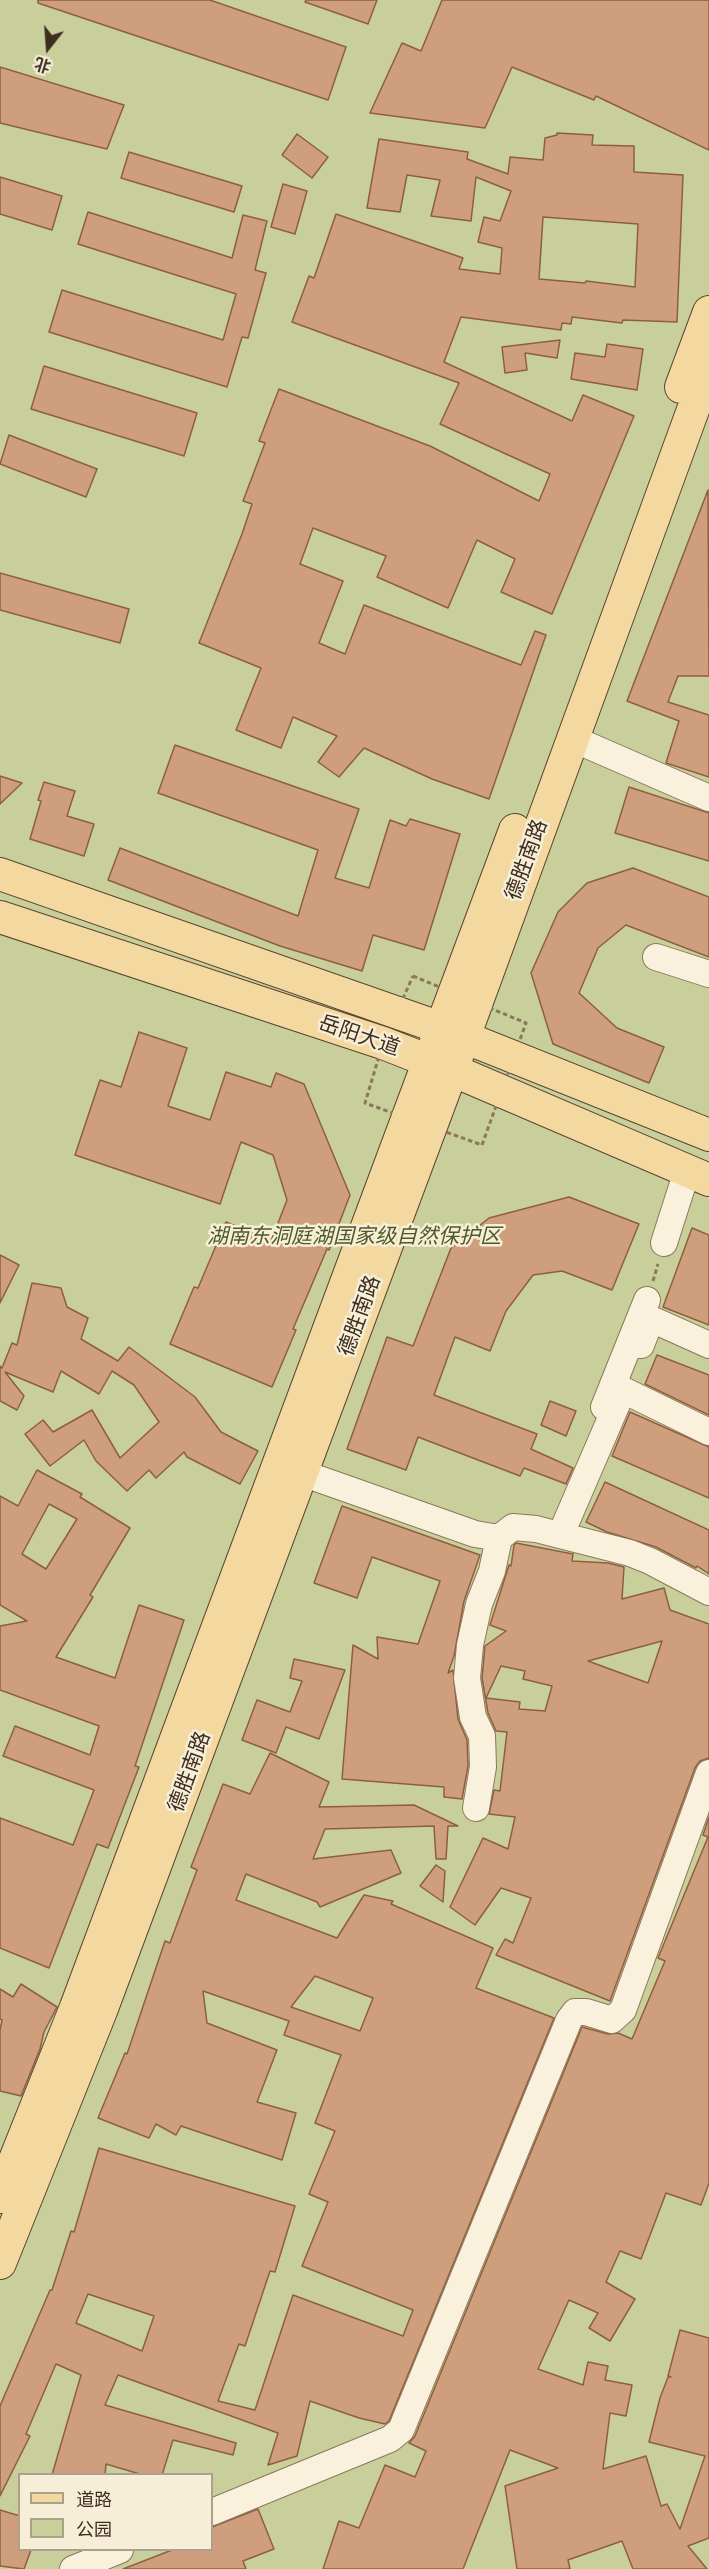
<!DOCTYPE html>
<meta charset="utf-8">
<style>
body{margin:0}
#map{position:relative;width:709px;height:2569px;overflow:hidden;background:#f0e4c8;font-family:"Noto Serif","Noto Sans SC",serif}
canvas{display:block}
.legend{position:absolute;left:18px;top:2473px;width:195px;height:78px;box-sizing:border-box;background:#f7eed8;border:2px solid #ada18e;margin:0;padding:8px 10px;list-style:none;font-size:18px;color:#3d2e20}
.legend li{display:flex;align-items:center;gap:12px;height:30px}
.legend b{width:30px;border:2px solid #ada18e}
.north{position:absolute;left:18px;top:18px;width:60px;height:60px;-webkit-text-stroke:4px #f7eed8;paint-order:stroke;rotate:197deg;font-size:16px;font-weight:700;line-height:24px;text-align:center;color:#3d2e20}
.north::after{content:'';display:block;margin:auto;width:21px;height:27px;background:#3d2e20;clip-path:polygon(50% 0,100% 100%,50% 72%,0 100%)}
</style>
<div id="map">
<canvas width="709" height="2569"></canvas>
<ul class="legend">
<li><b style="height:8px;background:#f3d9a0"></b>道路</li>
<li><b style="height:16px;background:#c9cf9b"></b>公园</li>
</ul>
<div class="north">北</div>
</div>
<script>
const ctx = document.querySelector('canvas').getContext('2d');
ctx.lineJoin = 'round';
function fill(path, color) {
  ctx.fillStyle = color;
  ctx.fill(path, 'evenodd');
}
function shape(rows) {
  const path = new Path2D();
  for (const r of rows) {
    path.moveTo(r[0], r[1]);
    for (let i = 2; i < r.length; i += 2) path.lineTo(r[i], r[i + 1]);
  }
  return path;
}
function trace(path, color, width, dash) {
  ctx.strokeStyle = color;
  ctx.lineWidth = width;
  ctx.lineCap = dash ? 'butt' : 'round';
  ctx.setLineDash(dash || []);
  ctx.stroke(path);
}
function drawText(font, color, halo, rows, align = 'center') {
  ctx.font = font + ' "Noto Serif","Noto Sans SC",serif';
  ctx.lineWidth = 5;
  ctx.setLineDash([]);
  ctx.textBaseline = 'middle';
  ctx.strokeStyle = halo;
  ctx.fillStyle = color;
  for (const [text, x, y, turn = 0] of rows) {
    ctx.save();
    ctx.translate(x, y);
    ctx.rotate((+turn || 0) * Math.PI / 180);
    ctx.textAlign = isNaN(turn) ? turn : align;
    if (halo) ctx.strokeText(text, 0, 0);
    ctx.fillText(text, 0, 0);
    ctx.restore();
  }
}
fill(shape([
 [0,0,709,0,709,2569,0,2569],
 [20,2474,212,2474,212,2550,20,2550]
]), '#c9cf9b');
const building = shape([
 [38,0,210,0,346,47,328,100,38,3,38,0],
 [306,0,377,0,368,24,305,2,306,0],
 [442,0,709,0,709,150,596,96,594,100,512,67,485,128,370,113,402,43,421,51,442,0],
 [0,67,124,105,107,149,0,123,0,67],
 [557,133,593,135,592,145,634,146,634,172,683,175,677,322,623,320,622,323,572,317,571,324,562,323,561,330,461,317,444,362,572,421,583,395,634,416,552,614,501,592,515,559,477,540,448,608,377,577,386,556,313,528,300,564,343,581,319,643,345,654,364,605,521,665,535,631,546,635,489,799,432,779,364,748,339,777,318,762,337,736,293,717,281,748,236,730,261,668,199,643,242,534,252,504,243,501,265,443,259,441,279,389,430,446,539,501,550,474,440,424,459,383,292,322,309,276,314,278,336,214,463,258,459,269,500,274,502,248,478,242,484,217,500,221,511,191,476,177,471,221,431,216,440,180,407,175,400,212,367,208,379,139,468,152,467,159,508,174,510,157,543,160,545,138,557,135,557,133],
 [543,217,638,224,635,287,586,281,585,283,539,279,543,217],
 [297,134,328,157,312,178,282,155,297,134],
 [129,152,242,186,234,212,121,178,129,152],
 [0,177,62,196,52,230,0,214,0,177],
 [283,184,307,191,295,234,271,227,283,184],
 [88,212,232,258,243,215,267,221,255,270,266,273,248,338,242,337,227,387,49,332,62,290,223,340,236,294,78,244,88,212],
 [560,340,557,358,525,353,527,370,505,373,502,347,560,340],
 [607,344,643,349,637,390,571,379,575,353,605,357,607,344],
 [44,366,197,413,184,456,31,409,44,366],
 [9,435,97,469,86,497,0,464,9,435],
 [708,490,709,676,678,676,668,702,709,715,709,777,666,763,679,721,627,701,708,490],
 [0,573,129,609,120,643,0,610,0,573],
 [175,745,359,809,335,878,369,888,390,820,406,826,410,819,460,834,424,950,373,935,362,971,280,946,108,880,120,848,298,916,318,850,158,793,175,745],
 [0,776,22,783,0,804,0,776],
 [44,782,75,791,67,816,94,824,84,856,30,839,41,801,38,800,44,782],
 [629,787,709,813,709,861,615,833,629,787],
 [633,868,709,897,709,957,626,925,598,948,579,993,617,1028,664,1047,649,1083,553,1044,531,973,558,912,587,883,633,868],
 [139,1032,187,1048,168,1106,210,1120,226,1072,271,1087,276,1073,304,1084,350,1195,329,1250,327,1249,293,1329,296,1330,272,1387,170,1344,194,1287,198,1288,226,1222,271,1241,287,1200,273,1155,241,1142,220,1204,75,1155,100,1080,121,1087,139,1032],
 [569,1197,639,1224,612,1290,562,1271,533,1275,506,1311,490,1351,455,1337,434,1395,537,1434,531,1449,573,1468,566,1484,524,1468,520,1476,418,1437,406,1470,347,1449,387,1337,413,1346,451,1248,489,1218,569,1197],
 [692,1228,709,1235,709,1325,663,1307,692,1228],
 [0,1255,19,1265,0,1303,0,1255],
 [32,1283,61,1288,67,1307,88,1318,81,1339,118,1361,129,1347,195,1397,221,1432,258,1451,240,1484,187,1457,184,1452,156,1478,149,1470,127,1491,96,1461,84,1440,50,1466,25,1434,43,1420,53,1432,92,1410,120,1458,159,1422,134,1385,112,1371,99,1394,61,1371,53,1392,5,1372,24,1396,17,1410,0,1401,0,1366,2,1368,12,1343,17,1345,32,1283],
 [657,1355,709,1375,709,1415,645,1384,657,1355],
 [550,1401,576,1411,566,1436,541,1425,550,1401],
 [630,1412,709,1447,709,1498,612,1456,630,1412],
 [37,1470,82,1494,80,1497,130,1528,90,1595,93,1597,56,1657,115,1678,139,1605,184,1620,135,1766,139,1767,108,1848,97,1844,49,1968,0,1948,0,1818,73,1845,94,1790,3,1756,15,1726,90,1755,99,1726,0,1690,0,1626,27,1621,0,1605,0,1496,18,1506,37,1470],
 [49,1504,77,1519,46,1569,22,1554,49,1504],
 [605,1482,709,1530,709,1574,697,1566,696,1568,656,1547,607,1532,586,1522,605,1482],
 [342,1506,480,1555,464,1601,454,1656,448,1673,453,1670,458,1719,467,1740,468,1766,462,1799,444,1797,444,1787,342,1779,353,1645,378,1659,377,1637,418,1644,440,1581,372,1557,357,1598,314,1583,342,1506],
 [516,1543,573,1554,572,1561,608,1563,624,1567,622,1599,664,1588,670,1610,709,1624,709,1758,700,1761,695,1768,610,2001,496,1955,505,1939,513,1943,531,1898,501,1888,475,1925,450,1907,483,1838,508,1849,515,1817,489,1814,494,1790,500,1791,507,1732,496,1731,488,1713,482,1678,485,1646,506,1631,490,1625,509,1565,511,1566,514,1545,516,1543],
 [662,1641,648,1683,588,1661,662,1641],
 [501,1666,525,1671,523,1679,552,1686,545,1711,519,1709,520,1702,486,1698,501,1666],
 [294,1659,345,1670,319,1739,286,1727,276,1753,242,1740,257,1700,290,1712,302,1681,290,1678,294,1659],
 [270,1753,329,1782,319,1807,414,1805,458,1826,448,1826,446,1859,436,1859,434,1826,325,1829,313,1859,391,1850,401,1873,320,1907,317,1902,246,1874,236,1900,337,1938,364,1895,393,1901,391,1904,493,1948,476,1988,554,2018,389,2421,385,2424,359,2418,310,2401,297,2456,268,2465,278,2433,118,2375,105,2405,236,2443,233,2455,173,2440,162,2475,143,2475,106,2464,105,2475,52,2475,81,2375,56,2364,26,2434,30,2436,0,2496,0,2406,50,2290,52,2290,71,2231,74,2232,99,2148,295,2206,275,2272,270,2271,245,2346,239,2344,218,2401,255,2410,293,2295,403,2336,413,2310,302,2266,328,2202,309,2194,335,2131,315,2123,341,2055,284,2035,289,2021,203,1991,207,2023,277,2050,257,2102,296,2113,282,2160,181,2126,176,2135,156,2124,149,2138,98,2118,125,2053,127,2054,165,1941,170,1943,197,1870,191,1867,223,1784,250,1794,270,1753],
 [315,1976,373,1998,360,2031,291,2007,315,1976],
 [88,2294,154,2316,142,2351,76,2323,88,2294],
 [709,1817,709,2183,701,2205,666,2193,641,2259,620,2251,606,2282,635,2299,610,2341,589,2328,598,2313,569,2300,538,2369,583,2385,588,2362,608,2366,605,2380,632,2385,626,2416,610,2413,603,2469,646,2456,661,2506,667,2504,680,2529,705,2456,649,2442,660,2398,668,2377,671,2377,668,2376,680,2330,709,2338,709,2538,688,2546,707,2569,633,2569,622,2541,568,2560,570,2569,517,2569,505,2486,558,2468,510,2450,463,2569,323,2569,339,2521,359,2528,385,2465,415,2477,426,2451,409,2443,415,2436,582,2027,608,2034,618,2033,632,2039,665,1961,658,1958,708,1837,703,1835,709,1817],
 [436,1865,445,1871,443,1902,420,1886,436,1865],
 [21,1984,57,2007,44,2032,40,2049,21,2096,0,2091,0,2030,2,2020,0,2019,0,1989,13,1997,21,1984],
 [258,2509,274,2549,243,2561,246,2569,123,2569,172,2550,212,2550,212,2527,258,2509],
 [0,2510,20,2516,20,2550,31,2550,24,2569,0,2566,0,2510]
]);
fill(building, '#cf9f7d');
trace(building, '#8d5f41', 1.5);
const minor = shape([
 [571,738,709,798],
 [656,957,709,974],
 [664,1243,687,1171],
 [641,1345,651,1319,709,1345],
 [604,1407,647,1300],
 [302,1473,475,1534,499,1538,513,1527,536,1529,630,1553,650,1561,709,1592],
 [561,1534,623,1390,709,1432],
 [476,1808,483,1767,482,1736,473,1717,467,1678,470,1645,479,1604,492,1571,499,1538],
 [212,2512,390,2439,401,2430,569,2020,575,2012,586,2012,612,2020,623,2010,709,1773],
 [73,2569,120,2550]
]);
const major = shape([
 [681,387,709,312],
 [0,874,441,1028,709,1135],
 [0,917,383,1043,452,1070,709,1180],
 [0,2197,76,2007,515,830],
 [0,2263,101,2011,452,1070,709,366]
]);
trace(minor, '#8d765c', 28);
trace(major, '#5b4430', 34);
trace(shape([
 [413,976,526,1023,482,1145,365,1103,383,1043,413,976],
 [653,1281,658,1264]
]), '#8d765c', 3, [4.5, 3]);
trace(minor, '#faf1dc', 26);
trace(major, '#f3d9a0', 32);
drawText('21px', '#3d2e20', '#f7eed8', [
 ["德胜南路",527,860,-70],
 ["岳阳大道",359,1036,19],
 ["德胜南路",360,1316,-70],
 ["德胜南路",190,1772,-70]
]);
drawText('italic 21px', '#4d5a26', '#f7eed8', [
 ["湖南东洞庭湖国家级自然保护区",354,1237]
]);
</script>
